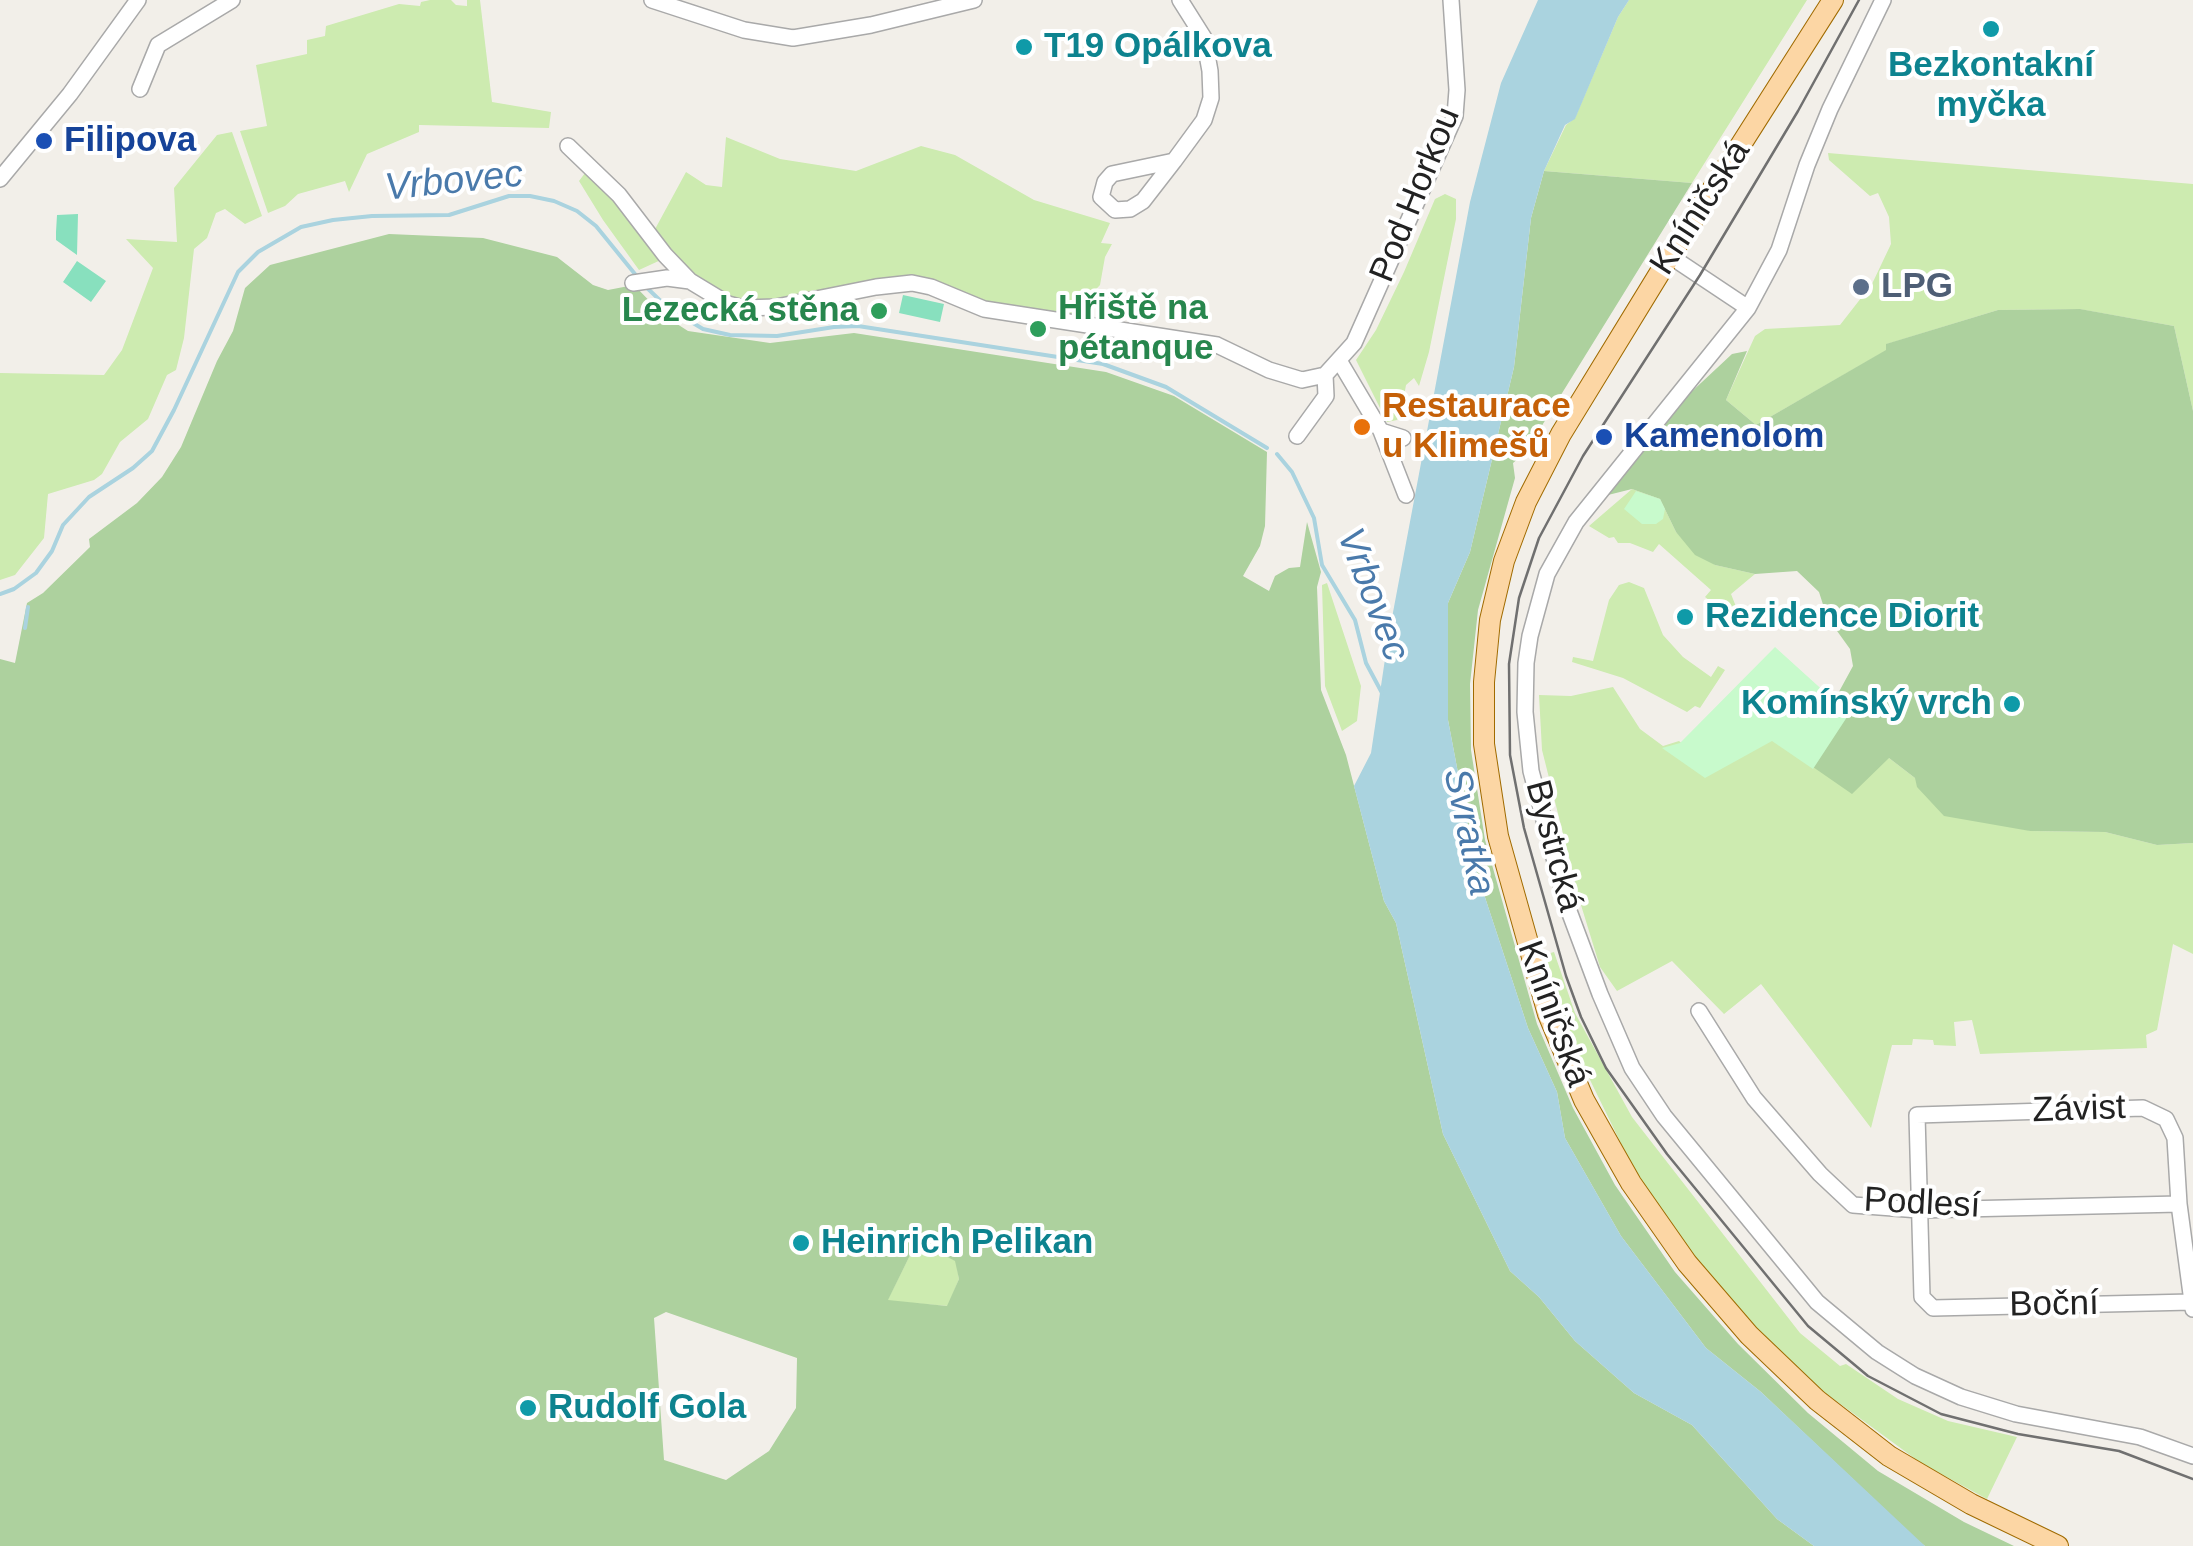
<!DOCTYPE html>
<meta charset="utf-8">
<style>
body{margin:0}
canvas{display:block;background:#f2efe9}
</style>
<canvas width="2193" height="1546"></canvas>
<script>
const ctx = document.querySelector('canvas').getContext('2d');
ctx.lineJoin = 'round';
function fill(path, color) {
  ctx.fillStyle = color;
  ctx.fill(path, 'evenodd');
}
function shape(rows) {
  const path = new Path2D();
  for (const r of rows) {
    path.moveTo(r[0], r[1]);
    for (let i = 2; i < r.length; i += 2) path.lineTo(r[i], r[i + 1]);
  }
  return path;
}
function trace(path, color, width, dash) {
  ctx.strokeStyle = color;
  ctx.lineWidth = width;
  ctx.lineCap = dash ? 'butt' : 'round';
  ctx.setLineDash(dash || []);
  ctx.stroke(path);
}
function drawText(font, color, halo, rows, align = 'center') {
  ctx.font = font + ' Arial,sans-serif';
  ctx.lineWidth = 8;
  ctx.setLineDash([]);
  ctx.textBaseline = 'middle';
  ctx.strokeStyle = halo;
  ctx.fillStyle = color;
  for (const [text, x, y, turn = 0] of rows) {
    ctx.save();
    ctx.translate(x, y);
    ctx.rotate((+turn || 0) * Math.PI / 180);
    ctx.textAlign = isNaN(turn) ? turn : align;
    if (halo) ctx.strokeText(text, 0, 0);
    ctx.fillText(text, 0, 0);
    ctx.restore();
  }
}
fill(shape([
 [430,0,451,0,456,5,467,6,467,0,480,0,492,102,551,112,549,128,419,125,419,132,367,154,349,192,345,181,298,194,285,206,268,213,240,131,267,126,256,65,307,54,307,40,325,36,326,26,399,4,420,6,421,2],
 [1629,0,1807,0,1692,183,1544,171,1566,125,1575,118,1618,17],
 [232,132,262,216,245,224,225,209,216,213,207,238,194,249,184,338,176,370,167,375,148,419,120,442,102,474,94,480,48,494,44,538,15,575,0,580,0,373,104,375,122,350,153,268,126,239,177,242,174,188,217,135],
 [726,137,780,159,856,171,921,146,955,155,1034,200,1110,223,1101,243,1112,244,1105,257,1100,285,1087,299,1081,298,1073,316,980,301,913,277,896,277,807,297,758,304,729,297,702,284,654,231,686,172,706,185,722,187],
 [1828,153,2193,184,2193,411,2174,326,2079,309,1998,310,1887,344,1887,350,1756,425,1726,400,1755,336,1765,329,1840,325,1872,284,1891,244,1889,217,1878,193,1870,196,1829,160],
 [588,169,663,259,639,270,603,220,579,181],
 [1445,194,1456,199,1456,219,1429,352,1419,386,1414,378,1406,385,1401,413,1397,420,1387,422,1356,360,1376,330,1404,272,1435,199],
 [1632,489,1660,499,1676,532,1715,565,1755,574,1731,594,1744,627,1705,597,1711,590,1659,544,1653,552,1630,543,1618,543,1614,537,1609,538,1589,526],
 [1629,582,1644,588,1663,635,1683,657,1711,677,1718,666,1725,670,1700,708,1695,706,1687,712,1623,678,1572,662,1573,657,1593,661,1609,600,1619,585],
 [1327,583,1361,686,1357,721,1342,731,1325,686,1322,585],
 [1613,687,1640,729,1663,746,1679,741,1692,752,1758,736,1889,758,1915,778,2030,831,2105,832,2157,845,2193,843,2193,954,2173,944,2157,1030,2146,1035,2147,1048,1980,1054,1972,1020,1954,1022,1956,1046,1934,1045,1933,1040,1913,1039,1912,1045,1892,1045,1871,1128,1761,984,1724,1014,1672,961,1617,991,1600,967,1581,905,1542,750,1539,695,1571,696],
 [1554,952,1575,1013,1632,1117,1800,1333,1840,1366,1846,1364,1898,1399,1948,1421,2017,1437,1987,1499,1921,1463,1824,1392,1758,1330,1692,1253,1634,1170,1570,1039,1543,955],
 [917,1241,956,1261,959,1279,948,1306,887,1301]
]), '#cdebb0');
fill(shape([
 [1544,171,1692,183,1525,453,1513,463,1515,478,1478,610,1470,684,1471,750,1485,840,1537,1024,1573,1108,1615,1185,1675,1272,1738,1344,1808,1413,1878,1471,1964,1522,2014,1546,1925,1546,1916,1539,1761,1392,1706,1348,1621,1236,1565,1138,1557,1092,1528,1028,1477,873,1448,720,1448,603,1470,552,1514,367,1531,218],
 [389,234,483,238,557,257,593,285,608,290,634,285,663,315,688,331,770,343,854,333,1106,372,1174,396,1267,452,1265,526,1260,546,1243,576,1269,591,1275,576,1289,568,1300,567,1307,522,1321,572,1317,587,1321,690,1346,755,1384,901,1396,923,1443,1134,1510,1271,1539,1297,1575,1341,1634,1393,1692,1425,1777,1519,1814,1546,0,1546,0,659,15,663,27,603,43,593,90,547,89,539,137,503,162,477,181,447,217,361,233,331,245,288,270,265],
 [917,1241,955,1261,959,1279,947,1306,888,1300],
 [666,1312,797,1358,796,1408,769,1451,726,1480,664,1460,654,1318],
 [2080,309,2174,326,2193,411,2193,843,2157,845,2105,832,2030,831,1944,816,1917,787,1915,778,1889,758,1852,794,1774,740,1812,723,1835,699,1853,666,1850,649,1827,617,1819,592,1797,571,1755,574,1715,565,1695,555,1676,532,1660,499,1632,489,1604,496,1687,396,1732,354,1747,351,1726,400,1756,425,1886,350,1886,344,1998,310]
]), '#add19e');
fill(shape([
 [1636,491,1660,499,1665,509,1663,519,1656,524,1642,524,1624,509],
 [1775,647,1849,714,1813,769,1772,741,1705,778,1662,748,1680,743]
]), '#c8facc');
fill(shape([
 [78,214,77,255,56,240,56,232,57,215],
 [77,261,106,281,91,302,63,282],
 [903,295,944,304,940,322,899,313]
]), '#88e0be');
fill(shape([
 [1538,0,1629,0,1618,17,1575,119,1565,125,1544,171,1531,218,1514,367,1470,552,1448,603,1448,720,1477,873,1528,1028,1557,1092,1565,1138,1621,1236,1706,1348,1761,1392,1925,1546,1814,1546,1777,1519,1692,1425,1634,1393,1575,1341,1539,1297,1510,1271,1443,1134,1396,923,1384,901,1354,786,1371,753,1388,639,1470,202,1501,83]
]), '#aad3df');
trace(shape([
 [645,286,668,308,703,329,730,335,777,336,834,327,858,326,1103,364,1166,387,1267,448],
 [1277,454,1292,472,1314,518,1322,565,1355,620,1366,663,1382,693],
 [0,594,14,589,36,573,52,551,63,525,89,497,133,468,152,451,174,410,238,272,258,252,301,227,333,220,372,216,449,215,509,196,530,196,554,201,577,211,596,226,639,279],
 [25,628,28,607]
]), '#aad3df', 4);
const minor = shape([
 [652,0,744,30,793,38,871,25,974,0],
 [1883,0,1830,109,1807,165,1779,250,1748,308,1576,522,1547,574,1530,636,1526,663,1525,712,1531,771,1566,903,1600,994,1632,1068,1664,1116,1817,1302,1877,1352,1915,1376,1961,1397,2016,1414,2140,1437,2193,1456],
 [140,89,158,45,232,0],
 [568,146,619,195,665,255,690,281],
 [1174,161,1112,174,1105,182,1101,197,1115,210,1130,209,1143,201,1174,161,1204,120,1211,98,1210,71,1204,38,1180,0],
 [0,179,70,94,138,0],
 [1670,256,1748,308],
 [633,283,667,278,690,281,728,304,743,308,776,307,876,287,912,283,931,287,984,309,1217,345,1269,370,1302,380,1325,375,1354,343,1455,116,1457,90,1451,0],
 [1340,362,1381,431,1406,495],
 [1381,431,1403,438],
 [1297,436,1326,396,1325,375],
 [1699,1011,1754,1098,1820,1174,1853,1205,1919,1210,2179,1204],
 [2191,1302,1933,1308,1922,1297,1917,1115,2143,1108,2166,1119,2175,1138,2179,1204,2193,1309]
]);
const major = shape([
 [1833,0,1670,256,1561,434,1526,502,1504,561,1490,620,1484,682,1484,744,1498,836,1548,1014,1584,1100,1631,1183,1687,1263,1749,1335,1817,1400,1889,1456,1971,1504,2058,1546]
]);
trace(minor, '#a9a9a9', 18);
trace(major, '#a06b00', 22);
trace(minor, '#fff', 15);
trace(major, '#fcd6a4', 20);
trace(shape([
 [1859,0,1798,111,1700,275,1583,456,1539,538,1519,598,1509,664,1510,755,1524,828,1566,976,1581,1017,1606,1068,1667,1154,1808,1326,1868,1376,1941,1414,2018,1434,2119,1451,2193,1479]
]), '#707070', 2.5);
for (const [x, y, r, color] of [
 [1991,29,10,"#0f9aa8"],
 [1024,47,10,"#0f9aa8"],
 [44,141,10,"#1a4fb4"],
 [1861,287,10,"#5c6f8a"],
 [879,311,10,"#2e9e5b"],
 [1038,329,10,"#2e9e5b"],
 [1362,427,10,"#e8710a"],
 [1604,437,10,"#1a4fb4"],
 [1685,617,10,"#0f9aa8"],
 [2012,704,10,"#0f9aa8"],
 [801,1243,10,"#0f9aa8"],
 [528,1408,10,"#0f9aa8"]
]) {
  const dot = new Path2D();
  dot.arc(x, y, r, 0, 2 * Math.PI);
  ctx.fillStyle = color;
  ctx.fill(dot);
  trace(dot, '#fff', 4);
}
drawText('bold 35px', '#0d838f', '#fff', [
 ["T19 Opálkova",1044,47],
 ["Bezkontakní",1991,66,"center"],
 ["myčka",1991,106,"center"],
 ["Rezidence Diorit",1705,617],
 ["Komínský vrch",1992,704,"right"],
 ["Heinrich Pelikan",821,1243],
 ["Rudolf Gola",548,1408]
], 'left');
drawText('bold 35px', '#164399', '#fff', [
 ["Filipova",64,141],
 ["Kamenolom",1624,437]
], 'left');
drawText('35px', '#222', '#fff', [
 ["Pod Horkou",1416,195,-68],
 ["Kníničská",1701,208,-57],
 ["Bystrcká",1553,846,75],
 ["Kníničská",1553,1014,70],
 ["Závist",2079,1110,-2],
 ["Podlesí",1922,1204,3],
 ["Boční",2054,1305,-1]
]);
drawText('bold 35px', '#4e5e75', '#fff', [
 ["LPG",1881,287]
], 'left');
drawText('bold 35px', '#27864d', '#fff', [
 ["Hřiště na",1058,309],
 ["pétanque",1058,349],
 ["Lezecká stěna",859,311,"right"]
], 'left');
drawText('bold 35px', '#c56008', '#fff', [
 ["Restaurace",1382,407],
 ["u Klimešů",1382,447]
], 'left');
drawText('italic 38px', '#4a7aab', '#fff', [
 ["Vrbovec",454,182,-6],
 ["Vrbovec",1372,595,69],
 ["Svratka",1468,832,78]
]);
</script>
